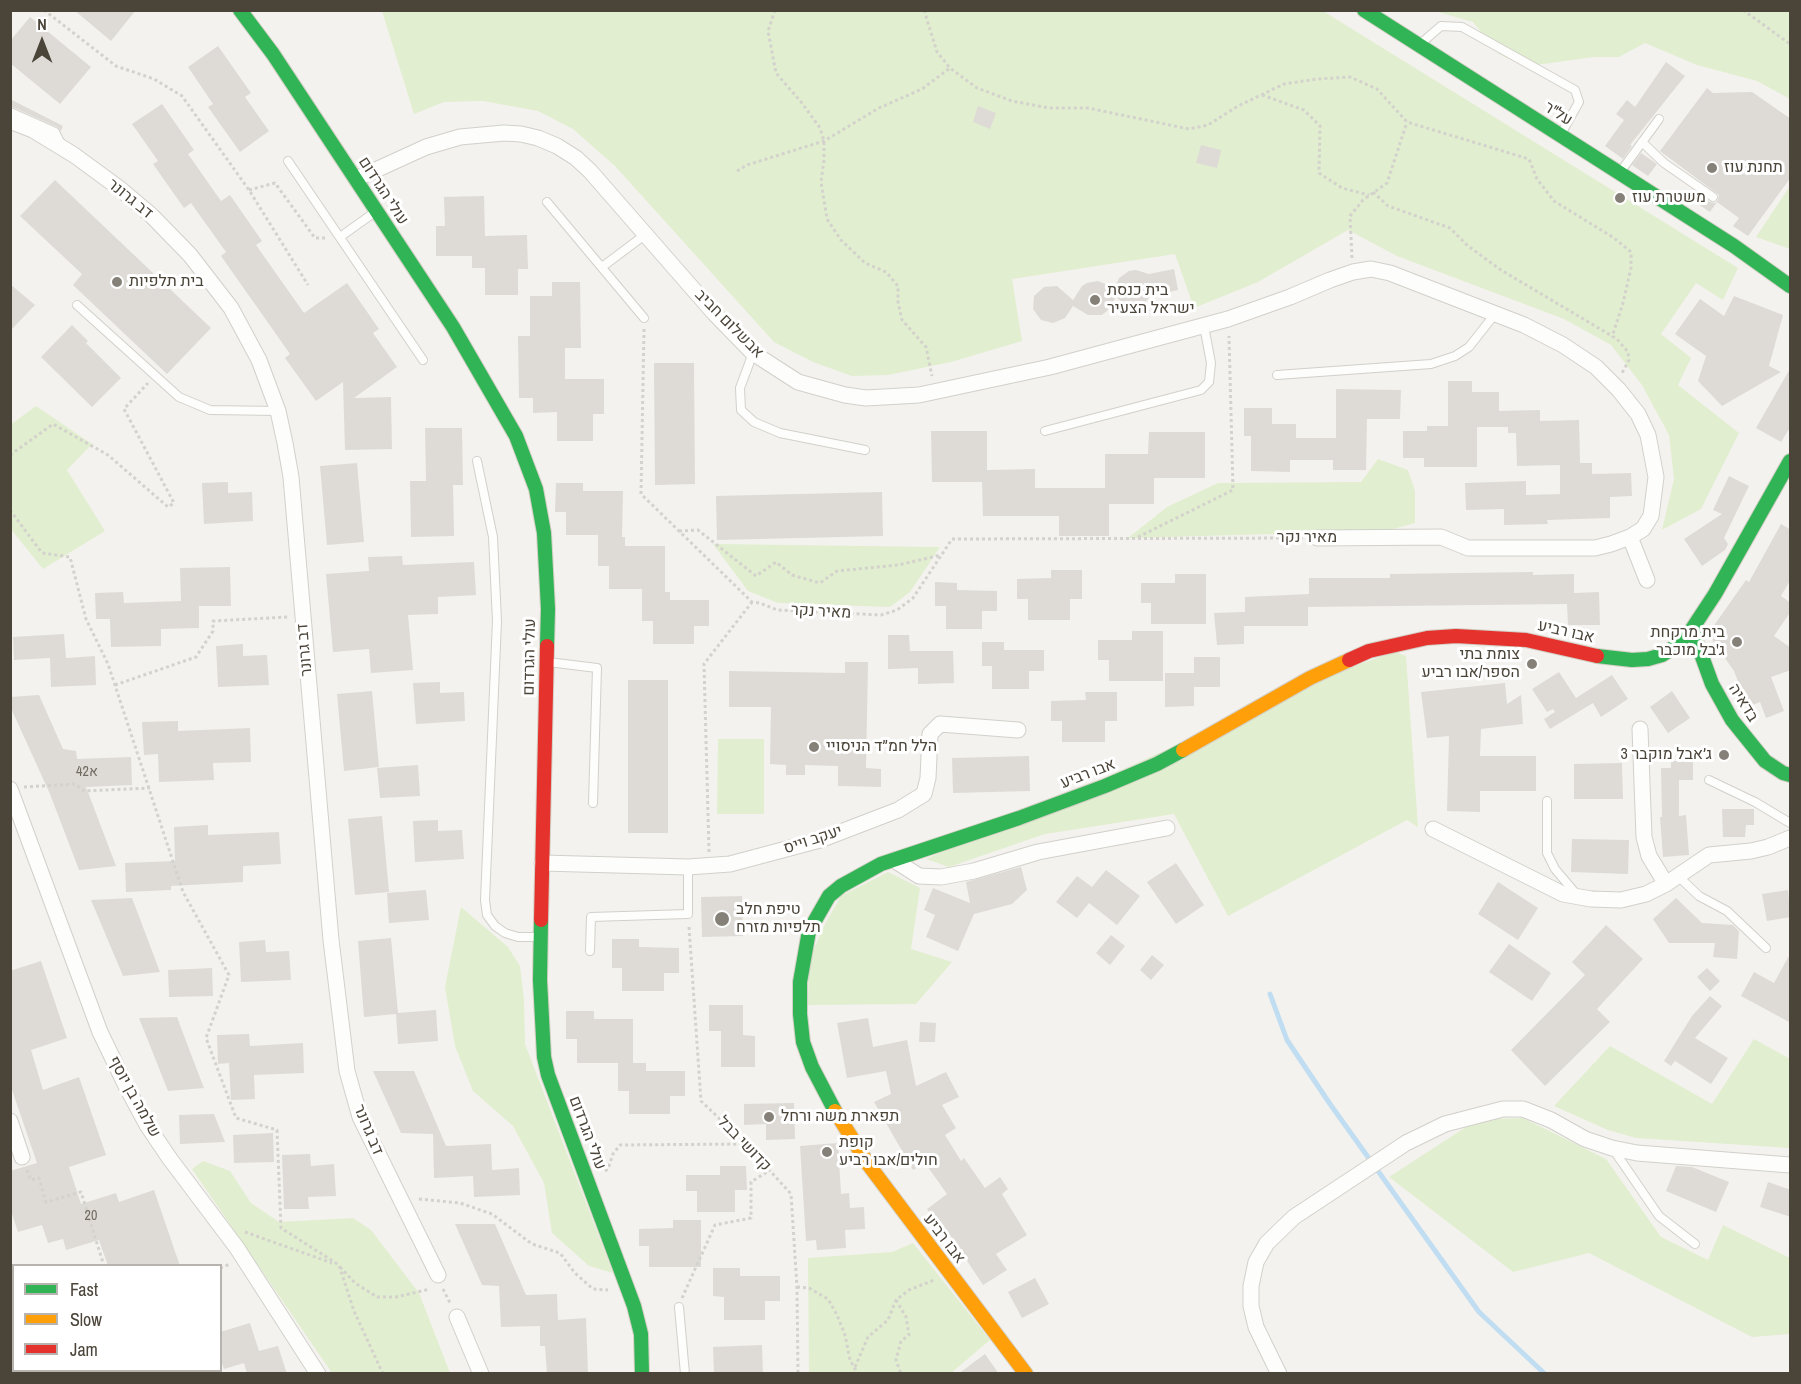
<!DOCTYPE html>
<meta charset="utf-8">
<style>
body{margin:0}
#map{position:relative;width:1801px;height:1384px;overflow:hidden;background:#f4f2ee;font-family:"Archivo Narrow",sans-serif}
canvas{display:block}
.frame{position:absolute;inset:0;border:12px solid #4b4439;pointer-events:none}
.legend{position:absolute;left:12px;top:1264px;width:210px;height:108px;box-sizing:border-box;background:#fff;border:2px solid #b7b4b0;margin:0;padding:8px 10px;list-style:none;font-size:18px;color:#4b4439}
.legend li{display:flex;align-items:center;gap:12px;height:30px}
.legend b{width:30px;border:2px solid #b7b4b0}
.north{position:absolute;left:12px;top:12px;width:60px;height:60px;-webkit-text-stroke:4px #fff;paint-order:stroke;rotate:0deg;font-size:16px;font-weight:700;line-height:24px;text-align:center;color:#4b4439}
.north::after{content:'';display:block;margin:auto;width:21px;height:27px;background:#4b4439;clip-path:polygon(50% 0,100% 100%,50% 72%,0 100%)}
</style>
<div id="map">
<canvas width="1801" height="1384"></canvas>
<div class="frame"></div>
<ul class="legend">
<li><b style="height:8px;background:#30b455"></b>Fast</li>
<li><b style="height:8px;background:#ff9f0a"></b>Slow</li>
<li><b style="height:8px;background:#e5322d"></b>Jam</li>
</ul>
<div class="north">N</div>
</div>
<script>
const ctx = document.querySelector('canvas').getContext('2d');
ctx.lineJoin = 'round';
function fill(path, color) {
  ctx.fillStyle = color;
  ctx.fill(path, 'evenodd');
}
function shape(rows) {
  const path = new Path2D();
  for (const r of rows) {
    path.moveTo(r[0], r[1]);
    for (let i = 2; i < r.length; i += 2) path.lineTo(r[i], r[i + 1]);
  }
  return path;
}
function trace(path, color, width, dash) {
  ctx.strokeStyle = color;
  ctx.lineWidth = width;
  ctx.lineCap = dash ? 'butt' : 'round';
  ctx.setLineDash(dash || []);
  ctx.stroke(path);
}
function drawText(font, color, halo, rows, align = 'center') {
  ctx.font = font + ' "Archivo Narrow",Heebo,sans-serif';
  ctx.lineWidth = 6;
  ctx.setLineDash([]);
  ctx.textBaseline = 'middle';
  ctx.strokeStyle = halo;
  ctx.fillStyle = color;
  for (const [text, x, y, turn = 0] of rows) {
    ctx.save();
    ctx.translate(x, y);
    ctx.rotate((+turn || 0) * Math.PI / 180);
    ctx.textAlign = isNaN(turn) ? turn : align;
    if (halo) ctx.strokeText(text, 0, 0);
    ctx.fillText(text, 0, 0);
    ctx.restore();
  }
}
fill(shape([
 [382,11,1323,11,1738,268,1723,300,1696,283,1661,334,1691,358,1678,385,1739,433,1701,509,1662,530,1674,479,1669,435,1642,385,1611,345,1564,319,1397,256,1348,230,1258,282,1194,308,1175,254,1012,279,1022,341,951,362,888,375,852,376,813,362,774,342,615,166,573,129,538,111,483,101,444,102,414,114],
 [1435,11,1790,11,1790,99,1757,81,1697,65,1645,43,1619,57,1594,57,1536,65,1509,59,1499,54,1473,22],
 [1790,186,1790,249,1756,237],
 [36,406,92,444,67,470,105,531,43,569,10,528,11,421,13,423],
 [1378,459,1408,470,1415,491,1415,523,1386,531,1128,538,1167,507,1218,483,1361,482],
 [713,544,940,547,910,592,890,607,778,603,748,591],
 [1395,652,1406,656,1418,827,1407,820,1228,916,1174,814,1045,834,949,867,926,859,1337,672],
 [718,739,764,739,764,814,717,814],
 [888,872,920,888,911,949,952,962,916,1004,808,1005,809,960,825,924,841,896],
 [461,907,508,947,520,966,524,1000,525,1044,613,1273,589,1266,552,1233,544,1183,513,1126,473,1091,455,1046,445,987],
 [1754,1039,1790,1059,1790,1148,1636,1138,1608,1130,1554,1106,1610,1046,1712,1104],
 [1523,1118,1606,1159,1661,1237,1708,1260,1723,1225,1790,1258,1790,1334,1752,1337,1589,1253,1513,1272,1389,1177,1466,1127,1495,1119],
 [203,1161,230,1171,251,1203,279,1222,353,1218,371,1230,419,1293,450,1373,332,1373,192,1169],
 [913,1243,990,1340,951,1373,809,1373,808,1258,892,1252]
]), '#e1eecf');
trace(shape([
 [1270,994,1287,1040,1330,1104,1479,1312,1545,1374]
]), '#c0ddf1', 5);
fill(shape([
 [74,10,136,10,111,41],
 [30,17,91,67,60,104,10,63,10,41],
 [218,46,251,93,245,97,269,131,240,152,208,107,213,104,188,67],
 [1666,62,1685,76,1630,145,1632,146,1623,159,1605,146,1624,120,1616,114,1627,100,1635,107],
 [1707,88,1713,93,1752,92,1791,119,1791,177,1748,236,1733,226,1739,218,1717,202,1710,212,1695,202,1700,195,1710,202,1715,203,1718,200,1719,195,1660,151],
 [10,99,63,126,61,131,57,127,10,106],
 [162,104,194,150,188,154,221,201,230,195,262,241,256,245,304,313,347,283,379,329,373,333,397,367,354,398,391,397,392,449,345,450,343,382,316,401,285,358,290,354,221,256,226,252,191,203,184,208,153,164,158,161,132,124],
 [978,106,996,113,990,129,973,122],
 [1201,145,1221,150,1217,168,1196,163],
 [1641,153,1657,164,1648,176,1632,165],
 [55,180,211,328,167,374,73,285,82,274,20,216],
 [484,196,485,236,527,235,528,269,518,269,518,295,485,295,485,268,472,268,472,256,436,256,436,226,445,226,444,197],
 [1174,269,1178,290,1151,296,1141,306,1134,307,1126,305,1116,297,1107,311,1102,315,1088,315,1073,306,1065,318,1053,323,1041,320,1033,309,1034,296,1044,287,1057,286,1073,300,1082,286,1087,283,1098,281,1115,288,1119,278,1129,271,1136,270,1149,274],
 [552,282,580,282,581,348,565,348,565,379,604,379,604,414,593,414,593,441,557,441,557,412,533,413,533,398,519,398,518,336,530,336,530,296,552,296],
 [10,284,35,305,10,331],
 [1734,296,1783,315,1769,366,1781,372,1722,406,1698,381,1706,356,1675,334,1700,299,1724,316],
 [72,325,88,341,86,343,121,378,92,407,41,357],
 [654,363,694,363,695,484,655,485],
 [1791,367,1791,426,1781,442,1756,428],
 [1448,381,1472,381,1472,392,1499,392,1499,411,1540,410,1540,421,1579,420,1580,463,1592,463,1592,474,1631,473,1632,496,1610,497,1610,518,1547,520,1548,524,1504,525,1504,509,1466,510,1465,483,1526,481,1526,495,1560,494,1560,465,1517,466,1516,433,1508,433,1508,427,1477,427,1477,467,1424,467,1424,458,1403,458,1403,431,1427,431,1427,426,1448,426],
 [1336,389,1401,390,1400,419,1367,419,1366,470,1333,470,1333,460,1290,460,1290,472,1251,471,1251,436,1244,436,1244,408,1272,408,1272,424,1296,424,1296,438,1336,438],
 [425,428,462,428,463,485,453,485,454,536,411,537,410,481,426,481],
 [931,431,987,431,987,470,1035,469,1035,488,1105,488,1105,454,1148,454,1149,432,1205,432,1205,478,1154,478,1154,504,1109,504,1109,536,1059,536,1059,516,983,516,982,482,932,482],
 [357,463,364,542,327,545,320,466],
 [1729,476,1749,486,1724,538,1728,544,1725,550,1702,566,1684,539,1722,514,1713,510],
 [228,482,228,493,252,492,253,521,204,524,202,483],
 [556,483,583,483,583,491,623,491,622,537,625,537,625,546,665,546,665,592,670,592,670,600,709,600,709,626,694,626,694,644,653,644,653,621,642,621,642,589,609,589,609,566,598,566,598,535,566,535,566,512,555,512],
 [882,492,883,536,717,540,716,496],
 [1781,524,1791,530,1791,579,1781,596,1791,603,1791,611,1774,636,1791,648,1791,670,1771,677,1784,711,1766,718,1760,702,1748,707,1734,671,1708,634,1746,580,1749,582],
 [402,556,403,565,474,562,476,595,438,597,438,614,408,615,413,670,371,673,369,649,333,652,326,574,369,571,368,557],
 [230,567,231,606,199,606,199,628,161,629,161,646,111,647,110,619,96,619,95,593,123,592,124,603,181,601,180,568],
 [1051,570,1082,570,1082,599,1070,599,1070,620,1028,620,1028,599,1017,599,1017,579,1051,578],
 [1533,572,1533,575,1574,574,1574,593,1599,592,1600,625,1568,625,1567,604,1308,607,1308,626,1244,626,1244,644,1217,645,1214,613,1245,612,1245,597,1309,594,1309,578,1390,578,1390,574],
 [1175,574,1206,574,1206,624,1151,624,1151,603,1141,603,1141,583,1175,583],
 [935,582,957,583,957,590,997,591,997,611,982,611,982,629,946,629,946,606,935,606],
 [1132,631,1163,631,1163,681,1109,681,1109,660,1098,660,1098,640,1132,640],
 [64,634,66,658,95,656,96,685,51,687,50,658,14,660,13,637],
 [888,635,909,635,910,651,953,651,954,683,918,684,918,668,888,669],
 [982,642,1004,642,1004,650,1044,650,1044,671,1029,671,1029,689,992,689,992,666,982,666],
 [243,644,243,656,267,655,269,685,218,687,216,646],
 [1194,657,1220,657,1220,687,1194,687,1194,706,1165,707,1165,673,1194,673],
 [845,662,868,662,866,768,881,769,881,787,838,786,838,766,805,765,805,775,786,775,786,765,770,764,771,707,729,707,729,671,845,673],
 [1559,672,1576,698,1612,675,1628,699,1601,717,1593,703,1550,729,1544,719,1555,712,1553,709,1547,712,1532,689],
 [628,680,668,680,668,833,628,833],
 [440,682,440,693,464,692,465,721,416,724,413,683],
 [1505,683,1507,704,1521,695,1523,724,1481,729,1480,756,1536,756,1536,791,1480,791,1480,812,1447,811,1449,736,1427,738,1421,692],
 [372,691,379,767,344,771,337,694],
 [1672,691,1690,718,1668,733,1650,707],
 [1085,692,1117,692,1117,721,1105,721,1105,742,1062,742,1062,721,1051,721,1051,701,1086,700],
 [39,695,63,749,76,751,77,759,131,757,132,785,86,787,116,866,79,870,50,794,10,706,10,697],
 [178,721,178,731,250,728,251,762,213,763,214,780,159,782,158,754,144,755,142,722],
 [1029,756,1030,791,953,793,952,758],
 [1671,761,1693,761,1693,780,1679,780,1679,816,1686,815,1689,855,1663,857,1660,817,1662,817,1661,768,1671,768],
 [1622,763,1623,799,1574,799,1574,764],
 [418,765,420,796,380,798,377,768],
 [1722,809,1754,809,1754,825,1746,825,1745,837,1723,837],
 [382,816,389,892,355,895,348,819],
 [438,820,438,831,462,830,464,859,415,862,413,821],
 [208,825,208,835,279,832,281,864,243,866,243,882,171,886,171,890,126,892,125,863,175,861,174,827],
 [1572,839,1629,840,1628,874,1571,872],
 [1176,863,1204,905,1176,924,1147,882],
 [1021,867,1027,890,1012,904,974,914,958,951,926,937,935,915,924,910,933,888,970,903,966,882],
 [1106,870,1140,896,1117,925,1089,903,1077,918,1056,902,1077,876,1092,887],
 [1498,882,1538,908,1518,940,1478,914],
 [426,890,429,920,389,923,387,893],
 [1788,890,1791,917,1767,921,1762,894],
 [742,896,743,936,702,937,701,897],
 [132,898,160,972,123,976,91,900],
 [1676,898,1702,923,1733,925,1739,931,1737,959,1713,957,1715,943,1669,943,1653,919],
 [1606,925,1643,959,1597,1009,1610,1022,1545,1086,1511,1050,1585,975,1572,962],
 [1111,935,1125,946,1110,965,1096,953],
 [391,938,398,1013,436,1010,438,1041,398,1044,396,1014,364,1017,358,941],
 [612,939,639,939,639,947,679,948,679,973,664,973,664,991,622,991,622,968,612,968],
 [265,940,266,952,289,951,291,980,241,982,239,942],
 [1509,944,1551,973,1532,1001,1489,972],
 [1791,952,1791,1023,1741,996,1754,972,1774,983],
 [1152,955,1164,965,1151,980,1140,970],
 [41,961,67,1038,31,1050,43,1090,79,1077,106,1155,69,1167,81,1204,116,1193,119,1202,154,1190,180,1266,108,1266,99,1240,66,1250,63,1239,48,1243,42,1225,18,1232,10,1208,10,1171,37,1163,10,1084,10,971],
 [212,968,213,996,169,997,168,970],
 [1707,968,1720,981,1710,991,1697,977],
 [1710,996,1722,1006,1695,1038,1728,1058,1711,1084,1675,1061,1671,1066,1664,1061,1692,1016],
 [709,1005,743,1005,743,1035,755,1036,755,1067,721,1067,721,1031,709,1031],
 [566,1011,594,1011,594,1019,633,1019,633,1063,646,1063,646,1071,685,1071,685,1096,670,1096,670,1114,629,1114,629,1091,618,1091,618,1063,577,1063,577,1039,566,1039],
 [177,1017,192,1057,204,1088,168,1091,139,1018],
 [868,1018,873,1047,907,1040,916,1086,946,1072,959,1097,942,1105,956,1128,945,1135,961,1161,964,1158,985,1188,1000,1177,1008,1189,1002,1194,1027,1235,996,1254,1007,1270,983,1285,950,1235,947,1237,927,1209,947,1194,925,1163,913,1170,874,1102,891,1094,886,1071,847,1078,837,1023],
 [920,1022,936,1023,935,1042,919,1042],
 [249,1034,250,1046,303,1043,304,1073,254,1075,255,1099,231,1100,229,1063,218,1064,217,1035],
 [373,1071,414,1071,446,1146,491,1144,492,1170,519,1168,520,1195,474,1197,473,1176,434,1178,433,1134,401,1133],
 [794,1103,795,1139,766,1140,766,1124,744,1125,744,1104],
 [214,1114,225,1142,180,1144,179,1115],
 [273,1133,274,1162,234,1163,233,1135],
 [838,1143,841,1194,849,1193,850,1208,864,1207,865,1229,845,1230,846,1248,817,1250,816,1240,806,1241,800,1146],
 [310,1154,311,1166,334,1164,336,1196,308,1197,309,1209,284,1209,282,1155],
 [720,1166,746,1166,747,1190,735,1190,735,1212,697,1212,697,1191,686,1191,686,1175,720,1175],
 [1676,1166,1692,1167,1729,1182,1716,1212,1666,1191],
 [1768,1182,1791,1190,1791,1217,1760,1207],
 [673,1220,701,1220,701,1267,649,1267,649,1246,639,1246,639,1229,673,1228],
 [455,1224,495,1224,526,1295,557,1294,558,1320,586,1318,588,1374,547,1374,545,1346,540,1346,540,1326,501,1327,499,1286,482,1285],
 [713,1268,740,1268,740,1276,780,1276,780,1301,765,1301,765,1320,724,1320,724,1297,713,1296],
 [1035,1278,1049,1304,1022,1318,1008,1292],
 [250,1323,259,1351,278,1346,287,1374,247,1374,244,1363,224,1369,220,1357,220,1332],
 [762,1345,763,1374,714,1374,713,1347],
 [985,1354,999,1374,958,1374]
]), '#dedbd6');
const lane = shape([
 [1419,45,1441,26,1462,27,1575,90,1579,102,1561,134],
 [10,112,55,132,60,142],
 [1642,142,1664,163,1713,197],
 [288,161,423,360],
 [1621,171,1659,119],
 [547,202,644,318],
 [340,237,375,212],
 [602,267,646,234],
 [77,305,179,397,210,410,278,411],
 [753,353,740,388,741,410,754,422,780,433,865,450],
 [1277,375,1431,364,1455,356,1469,347,1495,314],
 [1045,431,1201,390,1209,382,1211,363,1204,326],
 [477,461,493,537,497,621,485,900,487,915,495,926,505,933,518,937,540,937],
 [548,662,597,668,593,803],
 [1709,780,1755,802,1790,823],
 [1547,801,1547,853,1555,869,1577,895],
 [1678,876,1699,896,1727,911,1766,948],
 [590,951,591,917,688,914,688,867],
 [1613,1149,1659,1216,1695,1244],
 [679,1307,685,1374],
 [109,1370,112,1374]
]);
const street = shape([
 [10,121,33,130,74,155,119,188,151,215,190,255,231,308,259,360,278,411,285,443,291,477,331,940,347,1071,360,1117,438,1275],
 [356,179,426,147,460,137,504,133,521,134,538,138,557,146,576,158,590,171,714,313,753,353,798,382,845,395,866,398,919,395,1050,367,1228,319,1290,297,1330,280,1353,272,1371,269,1390,273,1524,325,1563,345,1596,367,1619,390,1638,414,1648,435,1656,477,1651,516,1643,529,1630,537,1611,544,1595,548,1468,548,1441,537,1317,538],
 [1630,537,1647,580],
 [1640,729,1644,837,1649,856,1666,884],
 [10,789,100,1032,127,1088,147,1125,170,1159,237,1248,318,1374],
 [1433,829,1563,894,1591,899,1621,900,1646,894,1666,884,1709,855,1751,851,1768,847,1790,838],
 [894,860,919,876,941,877,974,871,1038,852,1167,828],
 [542,863,688,867,730,864,820,840,898,810,924,794,928,778,930,734,940,724,1018,730],
 [10,1121,22,1157],
 [457,1317,481,1374],
 [1279,1374,1256,1327,1251,1306,1251,1286,1256,1262,1267,1243,1294,1217,1406,1143,1445,1124,1503,1109,1523,1109,1551,1120,1585,1139,1612,1148,1637,1153,1790,1165]
]);
const fast = shape([
 [240,10,273,54,453,327,516,436,536,489,544,533,548,609,547,646],
 [1364,10,1734,246,1790,286],
 [1692,629,1712,684,1732,720,1765,761,1783,773,1790,775],
 [1597,656,1632,660,1648,659,1662,655,1676,646,1692,629,1715,594,1790,461],
 [541,920,540,980,544,1057,548,1075,634,1306,641,1334,642,1374],
 [835,1111,812,1067,803,1042,800,1014,800,982,809,931,829,896,841,886,881,864,1019,818,1105,786,1157,764,1183,750],
 [41,1370,42,1374]
]);
const slow = shape([
 [1183,750,1310,678,1349,660],
 [835,1111,868,1164,1026,1374]
]);
const jam = shape([
 [1349,660,1369,651,1427,638,1456,636,1526,640,1597,656],
 [541,920,547,646],
 [10,1312,14,1318]
]);
trace(lane, '#d2d0cb', 10);
trace(street, '#d2d0cb', 17);
trace(fast, '#d3cfc5', 16);
trace(slow, '#d3cfc5', 16);
trace(jam, '#d3cfc5', 16);
trace(shape([
 [44,10,116,66,154,79,182,96,249,190,308,285],
 [775,10,768,31,776,73,802,103,820,128,824,141,824,160,821,182,827,219,841,240,865,263,886,272,898,286,898,302,902,320,926,347,932,376],
 [924,10,937,52,950,68,977,88,1012,101,1049,108,1088,108,1189,129,1208,125,1238,106,1284,84,1317,79,1350,77,1377,89,1407,122,1529,159,1537,179,1554,201,1614,238,1631,252,1631,268,1623,303,1612,337],
 [1743,10,1790,44],
 [1262,95,1304,110,1320,126,1319,173,1342,188,1369,195],
 [737,171,747,165,824,141,879,108,922,89,950,68],
 [249,190,275,183,315,238,325,238],
 [1373,192,1388,206,1450,228,1468,246,1501,270,1617,339,1628,352,1629,360,1622,373],
 [1352,258,1350,216,1363,200,1387,183,1407,122],
 [644,329,641,494,752,602,760,603,777,610,881,615,897,610,913,598,952,539,1303,538],
 [10,455,53,424,108,455,168,507,174,503,124,409,148,383],
 [10,510,42,553,70,557,86,619,108,664,183,892,229,975,206,1038,236,1118,277,1130,281,1228,339,1265,354,1311,383,1374],
 [679,531,698,530,756,576,776,562,792,575,820,583,837,571,898,565,941,555],
 [1138,537,1233,490,1229,336],
 [115,685,196,657,213,631,213,621,288,617],
 [24,787,75,784,84,791,150,788],
 [709,852,704,664,752,602],
 [689,927,701,1101,746,1144,791,1194,797,1287,798,1374],
 [27,1170,31,1180,39,1178,46,1202,81,1192,104,1266],
 [605,1171,608,1169,613,1154,620,1145,745,1144],
 [419,1199,460,1203,492,1214,532,1244,560,1253,575,1273,593,1289,608,1290],
 [245,1232,332,1263],
 [340,1267,355,1283,377,1297,396,1297,430,1289],
 [220,1268,230,1264],
 [797,1287,809,1288,828,1299,837,1315,845,1335,850,1360,858,1374],
 [443,1289,451,1305],
 [682,1298,715,1225,751,1218,751,1182,770,1170],
 [896,1300,906,1317,909,1335,901,1341,896,1360,901,1374],
 [855,1367,868,1337,888,1320,896,1300,909,1290,934,1280]
]), '#d3d2cc', 3, [3, 3]);
trace(lane, '#fdfdfc', 8);
trace(street, '#fdfdfc', 15);
trace(fast, '#30b455', 14);
trace(slow, '#ff9f0a', 14);
trace(jam, '#e5322d', 14);
for (const [x, y, r, color] of [
 [1712,168,6,"#868178"],
 [1620,198,6,"#868178"],
 [117,282,6,"#868178"],
 [1095,300,6,"#868178"],
 [1737,642,6,"#868178"],
 [1532,664,6,"#868178"],
 [814,747,6,"#868178"],
 [1724,755,6,"#868178"],
 [722,919,8,"#868178"],
 [769,1117,6,"#868178"],
 [827,1152,6,"#868178"]
]) {
  const dot = new Path2D();
  dot.arc(x, y, r, 0, 2 * Math.PI);
  ctx.fillStyle = color;
  ctx.fill(dot);
  trace(dot, '#fff', 2);
}
drawText('14px', '#706a61', null, [
 ["42א",87,772],
 ["20",91,1216]
]);
drawText('16px', '#4b4439', '#fff', [
 ["על\"ר",1558,114,33],
 ["עולי הגרדום",383,191,57],
 ["דב גרונר",130,199,39],
 ["אבשלום חביב",729,324,45],
 ["מאיר נקר",1307,538],
 ["מאיר נקר",821,612,3],
 ["אבו רביע",1566,632,13],
 ["דב גרונר",305,650,-95],
 ["עולי הגרדום",530,657,-89],
 ["בדאיה",1743,703,58],
 ["אבו רביע",1088,774,-21],
 ["יעקב וייס",813,840,-18],
 ["שלמה בן יוסף",134,1097,61],
 ["דב גרונר",368,1130,67],
 ["עולי הגרדום",587,1133,69],
 ["קדושי בבל",744,1144,46],
 ["אבו רביע",944,1239,53]
]);
drawText('16px', '#4b4439', '#fff', [
 ["תחנת עוז",1724,168],
 ["משטרת עוז",1632,198],
 ["בית תלפיות",129,282],
 ["בית כנסת",1107,291],
 ["ישראל הצעיר",1107,309],
 ["בית מרקחת",1725,633,"right"],
 ["ג'בל מוכבר",1725,651,"right"],
 ["צומת בתי",1520,655,"right"],
 ["הספר/אבו רביע",1520,673,"right"],
 ["הלל חמ״ד הניסויי",826,747],
 ["ג׳אבל מוקבר 3",1712,755,"right"],
 ["טיפת חלב",736,910],
 ["תלפיות מזרח",736,928],
 ["תפארת משה ורחל",781,1117],
 ["קופת",839,1143],
 ["חולים/אבו רביע",839,1161]
], 'left');
</script>
